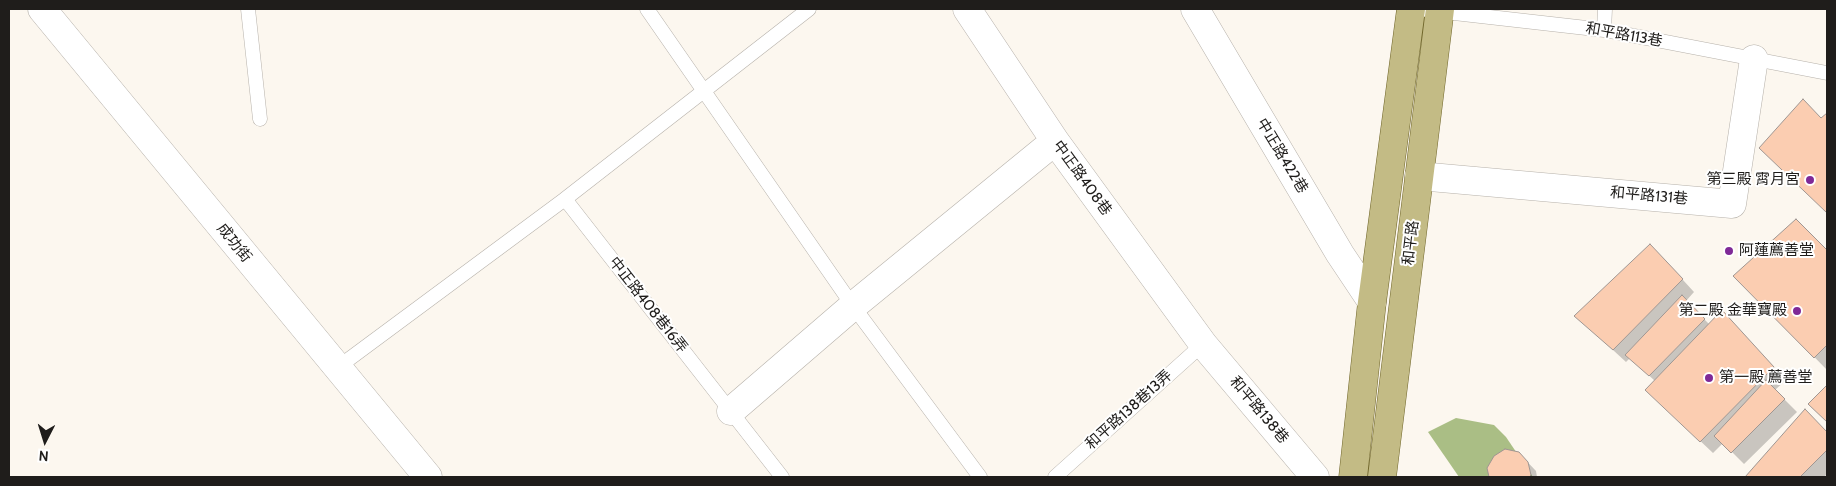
<!DOCTYPE html>
<meta charset="utf-8">
<style>
body{margin:0}
#map{position:relative;width:1836px;height:486px;overflow:hidden;background:#fcf7ef;font-family:Cabin,sans-serif}
canvas{display:block}
.frame{position:absolute;inset:0;border:10px solid #1f1d1b;pointer-events:none}
.north{position:absolute;left:20px;top:416px;width:50px;height:50px;-webkit-text-stroke:4px #fff;paint-order:stroke;rotate:185deg;font-size:14px;font-weight:700;line-height:20px;text-align:center;color:#1f1d1b}
.north::after{content:'';display:block;margin:auto;width:18px;height:22px;background:#1f1d1b;clip-path:polygon(50% 0,100% 100%,50% 72%,0 100%)}
</style>
<div id="map">
<canvas width="1836" height="486"></canvas>
<div class="frame"></div>
<div class="north">N</div>
</div>
<script>
const ctx = document.querySelector('canvas').getContext('2d');
ctx.lineJoin = 'round';
function fill(path, color) {
  ctx.fillStyle = color;
  ctx.fill(path, 'evenodd');
}
function shape(rows) {
  const path = new Path2D();
  for (const r of rows) {
    path.moveTo(r[0], r[1]);
    for (let i = 2; i < r.length; i += 2) path.lineTo(r[i], r[i + 1]);
  }
  return path;
}
function trace(path, color, width, dash) {
  ctx.strokeStyle = color;
  ctx.lineWidth = width;
  ctx.lineCap = dash ? 'butt' : 'round';
  ctx.setLineDash(dash || []);
  ctx.stroke(path);
}
function drawText(font, color, halo, rows, align = 'center') {
  ctx.font = font + ' Cabin,"Noto Sans TC",sans-serif';
  ctx.lineWidth = 4;
  ctx.setLineDash([]);
  ctx.textBaseline = 'middle';
  ctx.strokeStyle = halo;
  ctx.fillStyle = color;
  for (const [text, x, y, turn = 0] of rows) {
    ctx.save();
    ctx.translate(x, y);
    ctx.rotate((+turn || 0) * Math.PI / 180);
    ctx.textAlign = isNaN(turn) ? turn : align;
    if (halo) ctx.strokeText(text, 0, 0);
    ctx.fillText(text, 0, 0);
    ctx.restore();
  }
}
fill(shape([
 [1456,418,1494,425,1506,437,1533,477,1459,477,1428,432]
]), '#aabe85');
fill(shape([
 [1827,115,1827,212,1773,160],
 [1796,220,1827,251,1827,370,1735,276],
 [1662,257,1694,292,1686,301,1710,325,1734,324,1786,380,1775,390,1797,412,1744,464,1723,443,1713,453,1659,402,1655,381,1630,358,1626,362,1576,316],
 [1805,411,1827,433,1827,474,1824,477,1747,477],
 [1519,453,1536,471,1537,477,1490,477,1489,468]
]), '#0003');
const building = shape([
 [1803,99,1821,118,1827,113,1827,213,1759,148,1803,99],
 [1796,219,1827,250,1827,345,1814,358,1733,276,1796,219],
 [1650,244,1683,279,1613,350,1574,316,1650,244],
 [1682,295,1705,319,1649,376,1625,355,1682,295],
 [1722,310,1774,367,1700,442,1645,390,1722,310],
 [1766,380,1785,399,1731,453,1714,436,1766,380],
 [1827,385,1827,422,1808,404,1827,385],
 [1805,409,1827,432,1827,450,1800,477,1745,477,1805,409],
 [1505,449,1519,452,1528,462,1531,475,1529,477,1489,477,1487,468,1494,456,1505,449]
]);
fill(building, '#fbcdb1');
trace(building, '#9f9692', 1);
const lane = shape([
 [248,9,260,119],
 [647,9,853,306,980,477],
 [1419,9,1604,30,1827,73],
 [1604,30,1605,9],
 [565,199,782,477],
 [337,368,565,199,809,9],
 [1055,477,1203,344]
]);
const street = shape([
 [42,9,428,477],
 [967,9,1055,141,1203,344,1315,477],
 [1195,9,1340,254,1372,302],
 [1419,176,1732,204,1754,59],
 [731,411,853,306,1055,141]
]);
const primary = shape([
 [1353,477,1372,302,1411,9],
 [1382,477,1440,9]
]);
trace(lane, '#b6b1aa', 15);
trace(street, '#b6b1aa', 29);
trace(primary, '#70662b', 29);
trace(lane, '#fff', 14);
trace(street, '#fff', 28);
trace(primary, '#c3bb85', 28);
for (const [x, y, r, color] of [
 [1810,180,5,"#7f2997"],
 [1729,251,5,"#7f2997"],
 [1797,311,5,"#7f2997"],
 [1709,378,5,"#7f2997"]
]) {
  const dot = new Path2D();
  dot.arc(x, y, r, 0, 2 * Math.PI);
  ctx.fillStyle = color;
  ctx.fill(dot);
  trace(dot, '#fff', 2);
}
drawText('15px', '#1f1d1b', '#fff', [
 ["和平路113巷",1624,35,10],
 ["中正路422巷",1282,156,59],
 ["中正路408巷",1082,178,54],
 ["和平路131巷",1649,196,5],
 ["成功街",234,243,51],
 ["和平路",1411,243,-83],
 ["中正路408巷16弄",648,305,52],
 ["和平路138巷13弄",1129,410,-42],
 ["和平路138巷",1259,410,50]
]);
drawText('15px', '#1f1d1b', '#fff', [
 ["第三殿 霄月宮",1800,180],
 ["阿蓮薦善堂",1739,251,"left"],
 ["第二殿 金華寶殿",1787,311],
 ["第一殿 薦善堂",1719,378,"left"]
], 'right');
</script>
